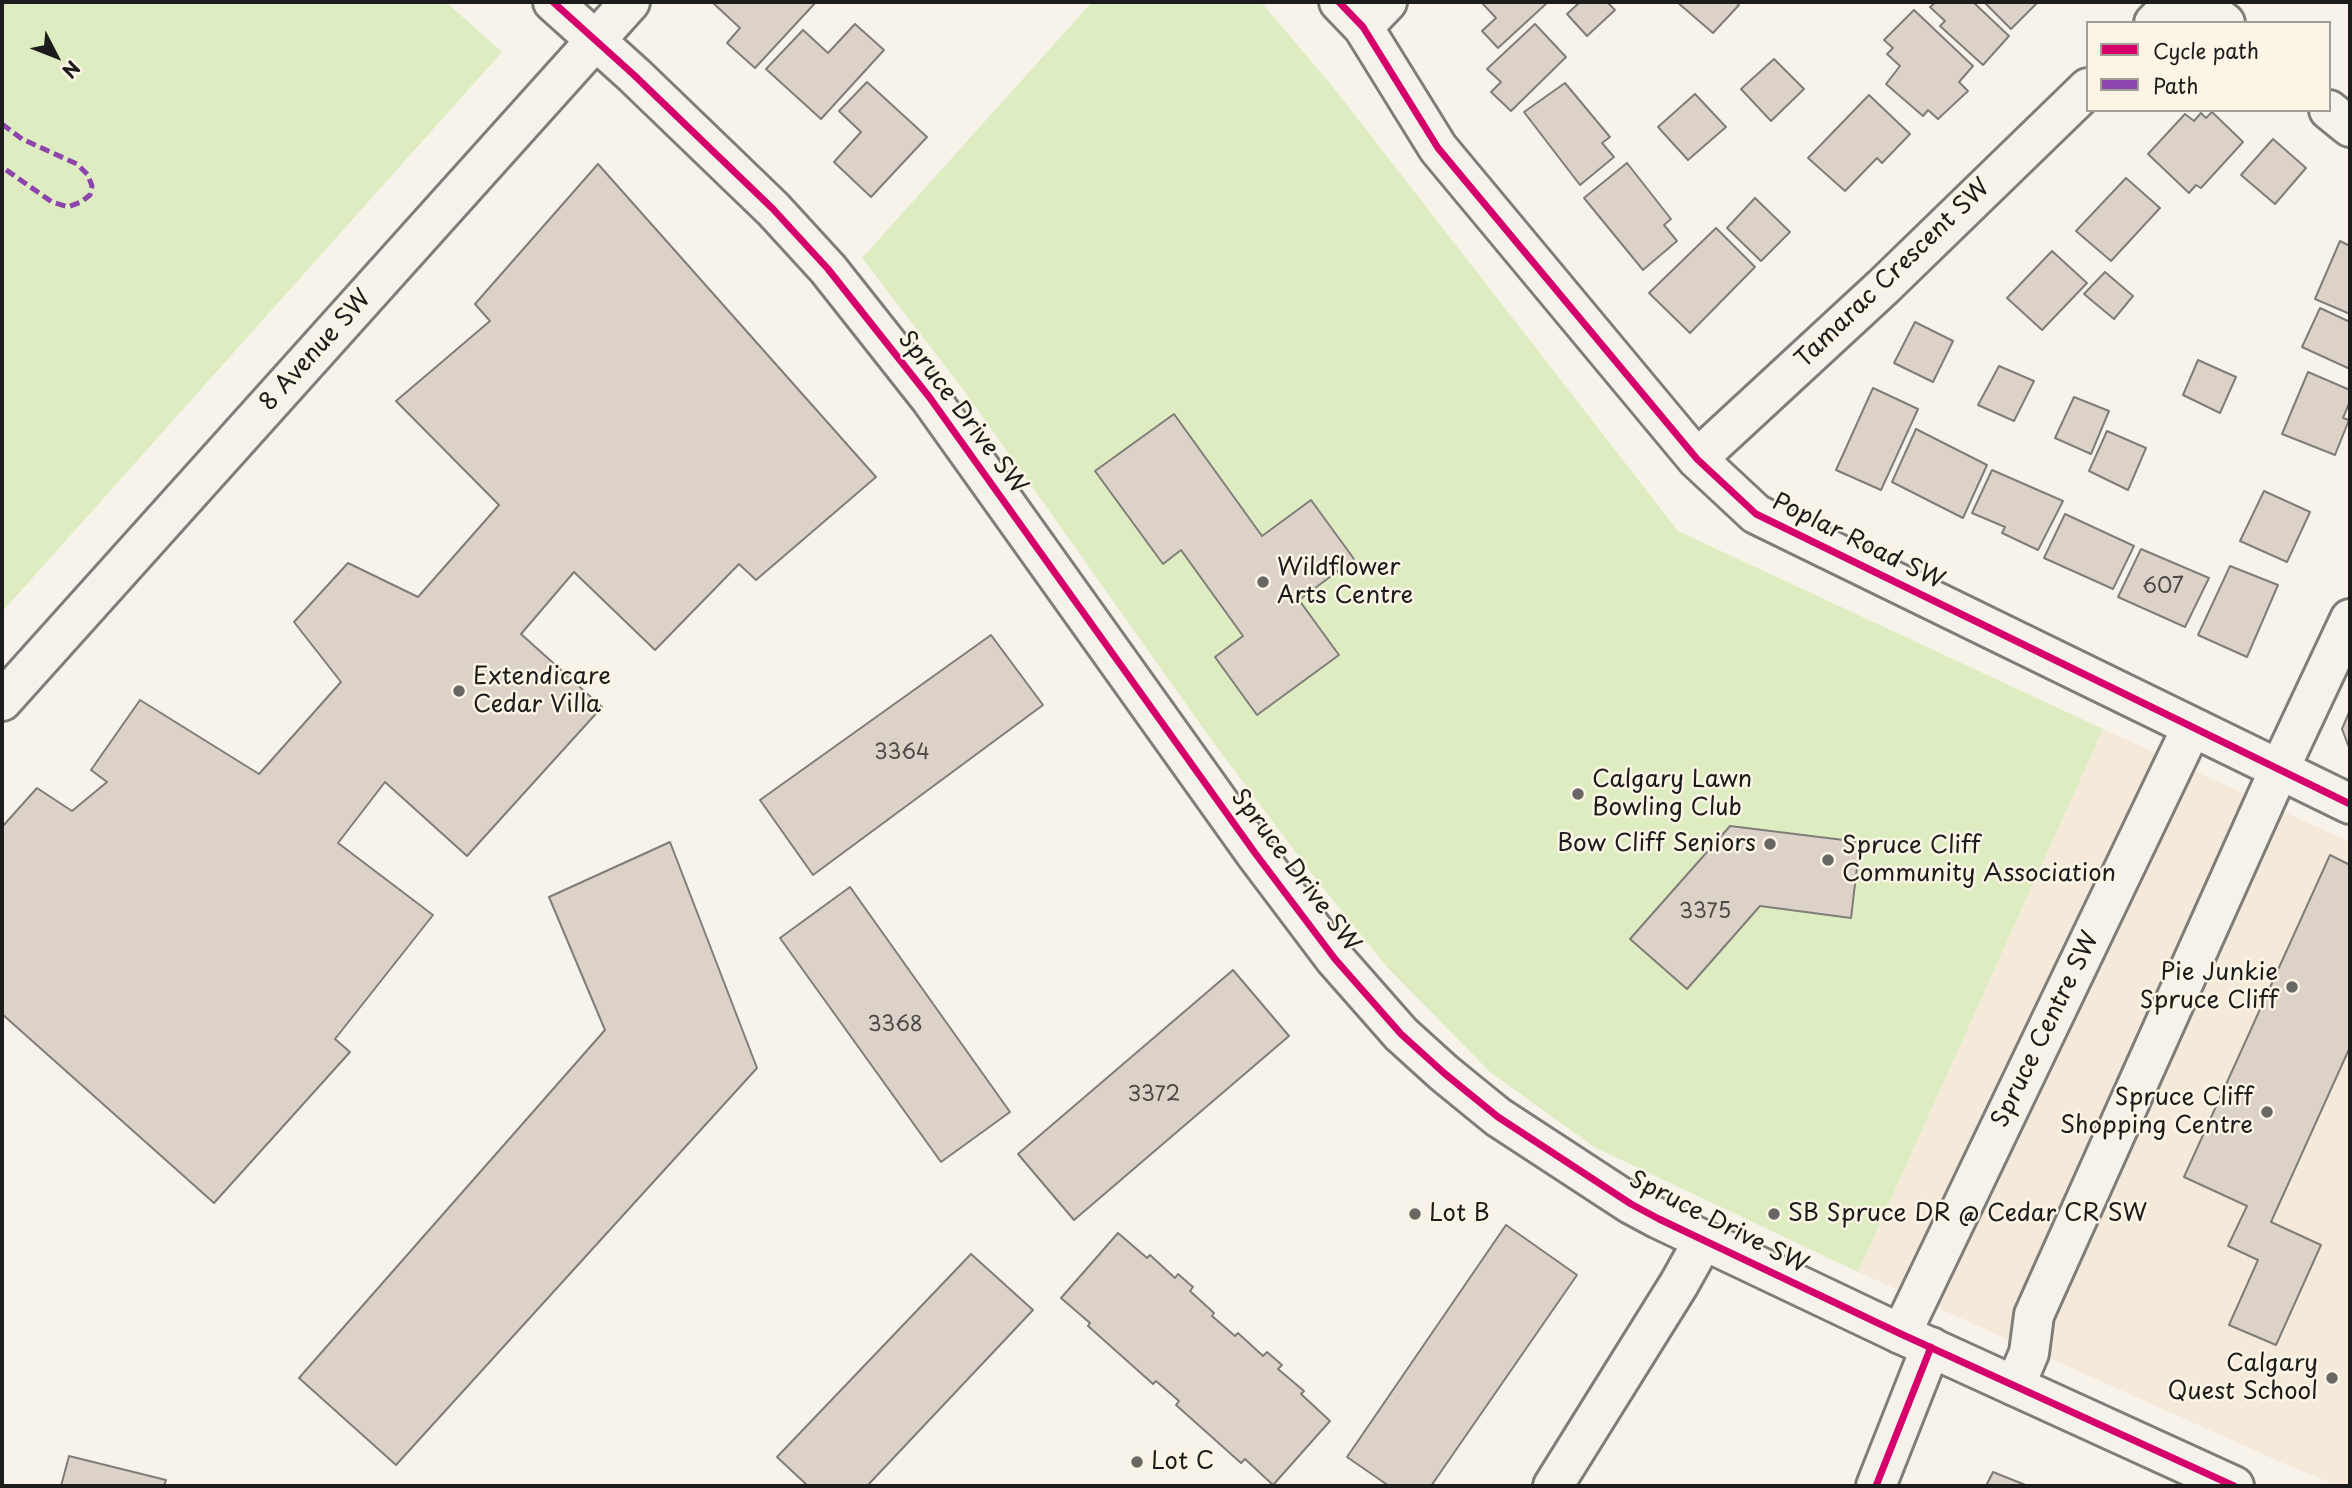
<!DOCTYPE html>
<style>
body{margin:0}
#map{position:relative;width:2352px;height:1488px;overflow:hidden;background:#f7f3ea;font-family:"Playpen Sans",sans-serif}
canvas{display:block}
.frame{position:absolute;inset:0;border:4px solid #1c1c1c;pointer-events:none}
.legend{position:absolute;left:2086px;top:21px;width:245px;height:91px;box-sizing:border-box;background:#fcf5e5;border:2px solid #a29e95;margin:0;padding:9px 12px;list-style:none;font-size:21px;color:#1c1c1c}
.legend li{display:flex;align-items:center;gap:14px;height:35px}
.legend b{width:35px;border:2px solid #a29e95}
.north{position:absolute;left:21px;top:21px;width:70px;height:70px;-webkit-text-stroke:5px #fcf5e5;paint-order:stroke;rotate:132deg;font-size:19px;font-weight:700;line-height:28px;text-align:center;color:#1c1c1c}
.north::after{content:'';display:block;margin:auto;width:24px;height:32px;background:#1c1c1c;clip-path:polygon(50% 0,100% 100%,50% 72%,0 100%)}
</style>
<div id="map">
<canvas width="2352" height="1488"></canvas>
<div class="frame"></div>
<ul class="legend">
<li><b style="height:9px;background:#d6006c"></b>Cycle path</li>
<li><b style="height:9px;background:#8e44ad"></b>Path</li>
</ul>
<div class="north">N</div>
</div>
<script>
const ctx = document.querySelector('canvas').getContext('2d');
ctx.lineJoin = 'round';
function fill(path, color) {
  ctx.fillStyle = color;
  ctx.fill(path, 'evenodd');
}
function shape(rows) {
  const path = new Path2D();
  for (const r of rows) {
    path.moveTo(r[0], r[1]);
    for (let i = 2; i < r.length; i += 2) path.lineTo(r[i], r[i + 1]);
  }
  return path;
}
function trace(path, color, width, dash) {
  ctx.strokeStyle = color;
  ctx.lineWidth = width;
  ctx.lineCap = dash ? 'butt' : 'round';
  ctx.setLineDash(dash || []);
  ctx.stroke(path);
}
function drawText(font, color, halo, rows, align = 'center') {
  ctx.font = font + ' "Playpen Sans",sans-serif';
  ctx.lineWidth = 5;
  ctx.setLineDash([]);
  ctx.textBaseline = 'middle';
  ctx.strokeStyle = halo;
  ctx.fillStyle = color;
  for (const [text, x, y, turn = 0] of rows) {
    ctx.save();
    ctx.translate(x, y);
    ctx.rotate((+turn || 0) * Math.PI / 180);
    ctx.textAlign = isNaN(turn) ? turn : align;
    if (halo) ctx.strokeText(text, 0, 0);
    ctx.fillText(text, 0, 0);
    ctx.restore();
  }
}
fill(shape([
 [2103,729,2350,842,2350,1486,2338,1486,2276,1460,1858,1272]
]), '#f5eada');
fill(shape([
 [2,2,446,2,502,52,2,612],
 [1092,2,1261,2,1333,87,1678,531,2103,729,1858,1272,1594,1147,1490,1072,1387,967,1315,878,1210,738,965,392,862,258]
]), '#deedc1');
const building = shape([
 [712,2,816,2,755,68,727,43,740,28,712,2],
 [1485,2,1548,2,1498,48,1482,31,1496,18,1483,4,1485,2],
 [1580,2,1607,2,1615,10,1587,36,1567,14,1580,2],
 [1677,2,1736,2,1739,5,1713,33,1677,2],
 [1936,2,1973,2,2009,36,1983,65,1940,26,1945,21,1930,7,1936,2],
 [1984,2,2038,2,2011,29,1984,2],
 [1914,10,1973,66,1959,82,1968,91,1938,119,1928,110,1923,116,1886,84,1900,66,1887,54,1893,48,1884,40,1914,10],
 [855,24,884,50,821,119,766,69,803,30,828,53,855,24],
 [1535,24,1566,57,1511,111,1491,92,1501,82,1487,69,1535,24],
 [1774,59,1804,89,1771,121,1741,89,1774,59],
 [867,82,927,137,871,197,834,162,861,132,839,111,867,82],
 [1565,83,1610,137,1602,143,1614,157,1580,185,1524,112,1565,83],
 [1695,94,1726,127,1688,160,1658,127,1695,94],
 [1869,95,1910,134,1882,163,1877,158,1845,191,1808,158,1869,95],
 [2212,112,2243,142,2201,188,2196,185,2189,193,2148,154,2185,114,2194,121,2201,113,2206,118,2212,112],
 [2273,139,2306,168,2275,204,2241,175,2273,139],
 [1627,163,1671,219,1664,225,1677,241,1643,270,1584,198,1627,163],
 [598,164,876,477,756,580,739,564,655,650,574,572,521,634,602,707,467,856,385,782,338,843,433,915,335,1039,350,1052,214,1203,2,1014,2,827,37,788,72,811,107,782,91,770,140,700,259,774,341,682,294,622,348,563,418,597,499,505,396,401,490,321,475,304,598,164],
 [2126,178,2160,208,2111,261,2076,231,2126,178],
 [1755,198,1790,232,1761,261,1727,228,1755,198],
 [1716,228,1755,267,1690,333,1649,293,1716,228],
 [2340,241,2350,246,2350,314,2315,299,2340,241],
 [2052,251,2087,283,2042,330,2007,298,2052,251],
 [2105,272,2133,296,2114,319,2084,294,2105,272],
 [2320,308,2350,322,2350,369,2302,347,2320,308],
 [1915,322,1953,341,1933,382,1894,363,1915,322],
 [2198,360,2236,377,2220,413,2183,395,2198,360],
 [1999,366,2034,381,2014,421,1978,405,1999,366],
 [2308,372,2350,390,2350,401,2343,418,2349,420,2335,455,2282,434,2308,372],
 [1873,388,1918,409,1881,490,1836,470,1873,388],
 [2074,397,2109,411,2091,454,2055,438,2074,397],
 [1174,414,1262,536,1311,500,1354,559,1299,600,1339,655,1257,715,1215,657,1243,636,1181,550,1163,564,1095,471,1174,414],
 [1916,429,1987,465,1963,518,1892,482,1916,429],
 [2107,431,2146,448,2128,490,2089,471,2107,431],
 [1992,470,2063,501,2038,550,2002,533,2005,527,1972,513,1992,470],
 [2264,491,2310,512,2287,562,2240,541,2264,491],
 [2065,514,2134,546,2113,589,2044,558,2065,514],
 [2141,549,2209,578,2185,627,2118,597,2141,549],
 [2230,566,2278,585,2247,657,2198,635,2230,566],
 [991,635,1043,705,813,875,760,800,991,635],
 [2350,710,2350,750,2342,729,2350,710],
 [1730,826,1860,842,1851,918,1760,906,1687,989,1630,939,1730,826],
 [670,842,757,1068,396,1465,299,1378,605,1030,549,897,670,842],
 [2330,855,2350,865,2350,1047,2271,1222,2321,1245,2276,1345,2229,1325,2258,1260,2228,1246,2247,1206,2184,1177,2330,855],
 [850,887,1010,1112,941,1162,780,938,850,887],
 [1233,970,1289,1036,1074,1220,1018,1154,1233,970],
 [1506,1225,1577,1275,1431,1486,1389,1486,1347,1457,1506,1225],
 [1118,1233,1147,1258,1150,1255,1175,1278,1178,1274,1193,1287,1190,1291,1214,1313,1212,1316,1235,1336,1238,1333,1263,1356,1267,1352,1282,1365,1278,1369,1304,1391,1301,1394,1330,1421,1273,1485,1245,1459,1241,1463,1176,1405,1179,1401,1156,1381,1153,1384,1088,1326,1090,1323,1061,1298,1118,1233],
 [971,1254,1033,1310,867,1486,808,1486,777,1457,971,1254],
 [69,1456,166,1480,164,1486,61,1486,69,1456],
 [1993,1472,2028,1486,1986,1486,1993,1472]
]);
fill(building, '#dcd2c7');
trace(building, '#7f7d79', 2);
const street = shape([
 [1339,2,1363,27,1438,148,1697,459,1756,514,2350,804],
 [2154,23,2159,18,2205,7,2225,23],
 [1363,27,1387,2],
 [2329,110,2350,127],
 [1697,459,1883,287,2088,88],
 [2,701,630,2],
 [1901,1334,2192,727],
 [2015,1386,2029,1353,2034,1315,2279,770,2350,619],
 [1553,1486,1679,1284,1703,1241],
 [1876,1486,1931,1347]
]);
const secondary = shape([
 [553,2,634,75,773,209,828,269,930,398,1255,853,1335,959,1401,1034,1444,1073,1498,1117,1631,1204,1659,1219,1901,1334,2234,1486]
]);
trace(street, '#7f7d79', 44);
trace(secondary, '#7f7d79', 44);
trace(street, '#f5f2ec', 38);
trace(secondary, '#f5f2ec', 38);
trace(shape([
 [2,124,22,139,77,164,88,175,92,186,90,195,81,202,68,207,52,202,2,167]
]), '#8e44ad', 5, [10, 5]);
trace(shape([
 [553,2,634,75,773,209,828,269,930,398,1255,853,1335,959,1401,1034,1444,1073,1498,1117,1631,1204,1659,1219,1901,1334,2234,1486],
 [1339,2,1363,27,1438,148,1697,459,1756,514,2350,804],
 [1876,1486,1931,1347]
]), '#d6006c', 7);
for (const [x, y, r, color] of [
 [1263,582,7,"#696764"],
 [459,691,7,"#696764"],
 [1578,794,7,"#696764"],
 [1770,844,7,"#696764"],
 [1828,860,7,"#696764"],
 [2292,987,7,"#696764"],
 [2267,1112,7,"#696764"],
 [1415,1214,7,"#696764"],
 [1774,1214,7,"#696764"],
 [2332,1378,7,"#696764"],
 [1137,1462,7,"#696764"]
]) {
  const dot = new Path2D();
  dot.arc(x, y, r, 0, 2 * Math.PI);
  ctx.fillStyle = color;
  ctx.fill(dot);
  trace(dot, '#fcf5e5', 2.5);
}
drawText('21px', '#4c4a47', null, [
 ["607",2163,587],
 ["3364",902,753],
 ["3375",1705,912],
 ["3368",895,1025],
 ["3372",1154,1095]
]);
drawText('24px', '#1c1c1c', '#fcf5e5', [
 ["Tamarac Crescent SW",1893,274,-44],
 ["8 Avenue SW",316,351,-48],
 ["Spruce Drive SW",962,413,53],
 ["Poplar Road SW",1858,542,26],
 ["Spruce Drive SW",1295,871,53],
 ["Spruce Centre SW",2046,1030,-64],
 ["Spruce Drive SW",1718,1223,27]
]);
drawText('24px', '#1c1c1c', '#fcf5e5', [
 ["Wildflower",1277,568],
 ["Arts Centre",1277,596],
 ["Extendicare",473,677],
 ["Cedar Villa",473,705],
 ["Calgary Lawn",1592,780],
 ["Bowling Club",1592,808],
 ["Bow Cliff Seniors",1756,844,"right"],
 ["Spruce Cliff",1842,846],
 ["Community Association",1842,874],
 ["Pie Junkie",2278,973,"right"],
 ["Spruce Cliff",2278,1001,"right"],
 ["Spruce Cliff",2253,1098,"right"],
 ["Shopping Centre",2253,1126,"right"],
 ["Lot B",1429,1214],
 ["SB Spruce DR @ Cedar CR SW",1788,1214],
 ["Calgary",2318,1364,"right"],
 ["Quest School",2318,1392,"right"],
 ["Lot C",1151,1462]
], 'left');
</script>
